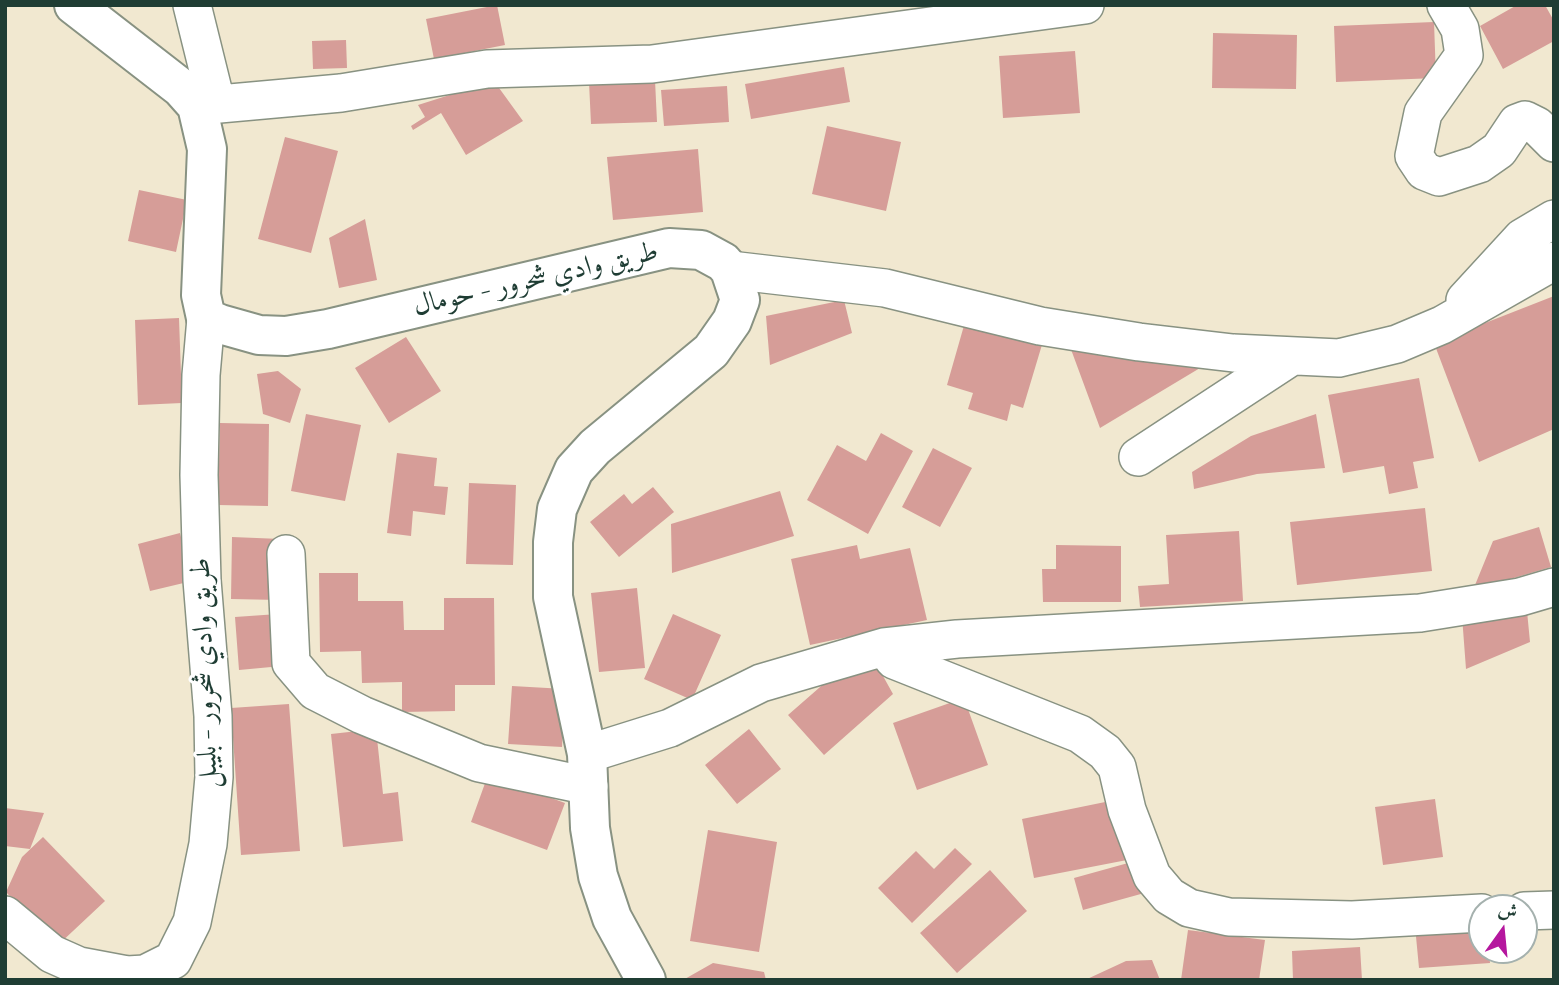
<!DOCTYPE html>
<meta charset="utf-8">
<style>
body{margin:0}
#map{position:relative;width:1559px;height:985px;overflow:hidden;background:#f1e8d0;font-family:"Libre Bodoni",Amiri,serif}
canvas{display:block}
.frame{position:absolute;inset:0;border:7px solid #1f3d34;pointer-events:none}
.north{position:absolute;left:1468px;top:894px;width:70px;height:70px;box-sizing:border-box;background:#fff;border:2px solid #a5b1ae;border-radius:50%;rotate:15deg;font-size:19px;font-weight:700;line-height:28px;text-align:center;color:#1f3d34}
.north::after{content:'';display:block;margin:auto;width:24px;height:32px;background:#b5179e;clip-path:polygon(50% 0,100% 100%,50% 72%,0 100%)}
</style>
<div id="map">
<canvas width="1559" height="985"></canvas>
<div class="frame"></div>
<div class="north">ش</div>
</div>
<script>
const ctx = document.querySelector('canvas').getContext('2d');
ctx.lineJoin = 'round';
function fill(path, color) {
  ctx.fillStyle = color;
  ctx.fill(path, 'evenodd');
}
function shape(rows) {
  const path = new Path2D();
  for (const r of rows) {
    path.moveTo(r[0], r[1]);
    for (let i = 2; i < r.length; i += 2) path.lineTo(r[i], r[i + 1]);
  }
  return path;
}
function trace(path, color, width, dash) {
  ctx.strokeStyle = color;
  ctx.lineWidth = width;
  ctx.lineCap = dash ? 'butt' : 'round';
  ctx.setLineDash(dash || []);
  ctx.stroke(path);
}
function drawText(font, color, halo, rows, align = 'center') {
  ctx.font = font + ' "Libre Bodoni",Amiri,serif';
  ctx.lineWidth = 6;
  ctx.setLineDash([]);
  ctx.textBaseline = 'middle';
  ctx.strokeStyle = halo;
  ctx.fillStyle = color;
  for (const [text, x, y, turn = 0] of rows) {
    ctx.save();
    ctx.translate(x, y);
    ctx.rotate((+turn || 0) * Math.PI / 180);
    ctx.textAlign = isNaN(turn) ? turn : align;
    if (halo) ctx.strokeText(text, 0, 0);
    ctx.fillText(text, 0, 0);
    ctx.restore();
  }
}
fill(shape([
 [497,5,505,45,434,59,426,19],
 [1517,5,1545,5,1554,21,1554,41,1503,69,1480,26],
 [1434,22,1436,78,1336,82,1334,26],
 [1213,33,1297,35,1296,89,1212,88],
 [346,40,347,68,313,69,312,41],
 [1075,51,1080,113,1003,118,999,56],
 [844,67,850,102,751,119,745,84],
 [655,80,657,122,591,124,589,82],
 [494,81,523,121,466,155,441,113,413,130,411,126,425,117,418,105],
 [727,86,729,122,664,126,661,90],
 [827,126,901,142,886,211,812,194],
 [285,137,338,151,311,253,258,239],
 [698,149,703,212,613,220,607,157],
 [139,190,187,200,176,252,128,241],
 [365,219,377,280,339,288,329,238],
 [1554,296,1554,429,1479,462,1434,343],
 [844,300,852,333,770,365,766,316],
 [967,315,1044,338,1023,408,1011,404,1007,421,968,409,973,393,947,385],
 [179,318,182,403,138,405,135,320],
 [406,337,441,391,389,423,355,368],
 [1069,344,1205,365,1100,428],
 [278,371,301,389,290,423,263,414,257,374],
 [1419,378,1434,458,1413,462,1418,488,1389,494,1384,466,1343,473,1328,395],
 [306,414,361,425,345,501,291,491],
 [1316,414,1325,468,1257,474,1194,489,1192,472,1251,436],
 [220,423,269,424,268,506,218,505],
 [881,433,913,451,868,534,807,500,837,445,866,461],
 [933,448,972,468,940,527,902,507],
 [397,453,437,458,434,486,448,487,445,515,413,511,411,536,387,533],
 [469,483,516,485,513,565,466,564],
 [653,487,674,512,619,557,590,522,624,494,632,504],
 [780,491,794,536,672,573,671,524],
 [1425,508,1432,571,1297,585,1290,522],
 [1539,527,1551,567,1473,590,1493,541],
 [1239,531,1243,601,1140,607,1138,586,1169,584,1166,535],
 [180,533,192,581,150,591,138,544],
 [232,537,281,539,279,600,231,599],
 [857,545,860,559,910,548,927,620,810,645,791,559],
 [1056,545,1121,546,1121,602,1043,602,1042,569,1056,569],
 [319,573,358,573,358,601,403,601,404,630,444,630,444,598,494,598,495,685,455,685,455,711,402,712,402,682,362,683,361,651,320,652],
 [637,588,645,668,599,672,591,593],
 [1527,611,1530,642,1466,669,1462,616],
 [278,614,282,666,239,670,235,617],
 [673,614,721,635,692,700,644,679],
 [843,667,878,667,893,694,824,755,788,715],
 [512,686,565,689,562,747,508,744],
 [964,698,988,765,917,790,893,723],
 [289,704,300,851,241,855,231,708],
 [376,729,383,794,398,792,403,841,343,847,331,734],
 [749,729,781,769,737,804,705,765],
 [488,775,565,803,547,850,471,822],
 [1435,799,1443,857,1383,865,1375,807],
 [1115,800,1127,860,1034,878,1022,819],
 [5,808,44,813,30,849,5,846],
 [708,830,777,842,759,952,690,941],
 [43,837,105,901,57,946,6,892,22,857],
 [955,848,972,864,912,923,878,888,916,851,934,869],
 [1139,860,1148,892,1083,910,1074,878],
 [990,870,1027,911,957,973,920,933],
 [1482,921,1482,950,1489,950,1490,963,1419,968,1415,926],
 [1188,930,1265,940,1259,980,1181,980],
 [1360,947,1362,980,1293,980,1292,951],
 [1152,960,1160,980,1085,980,1126,961],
 [713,963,764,972,766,980,683,980]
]), '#d69d98');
const minor = shape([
 [192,5,216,102],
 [1446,5,1460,29,1464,55,1423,113,1414,156,1424,171,1439,177,1479,164,1499,150,1517,123,1525,120,1537,126,1554,143],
 [197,106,341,93,487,69,652,64,1085,5],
 [730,270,885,288,1040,326,1139,342,1233,353,1339,358,1397,344,1442,325,1554,261],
 [1465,300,1522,238,1554,219],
 [1138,457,1289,358],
 [286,554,291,663,315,691,362,715,479,763,589,786],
 [884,647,894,660,1080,734,1105,752,1117,767,1127,810,1152,876,1169,896,1189,908,1229,917,1352,920,1482,913],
 [587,754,670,728,761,683,884,647,957,639,1420,613,1520,597,1554,587],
 [1524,911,1554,910],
 [5,915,52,954,79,966,127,975,145,974,173,960,192,922,208,844,214,777,213,716,202,580,199,475,201,375,206,318]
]);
const major = shape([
 [74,5,181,88,197,106,207,149,201,295,206,318,220,324,259,335,286,336,328,329,669,248,701,250,723,262,730,270,740,300,732,321,711,351,595,447,574,470,557,509,553,542,553,597,587,754,590,828,598,876,612,918,646,980]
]);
trace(minor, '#889282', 40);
trace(major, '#889282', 42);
trace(minor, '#fff', 37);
trace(major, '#fff', 38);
drawText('28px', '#1f3d34', '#fff', [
 ["طريق وادي شحرور - حومال",536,280,-13],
 ["طريق وادي شحرور - بليبل",206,673,-92]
]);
</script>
